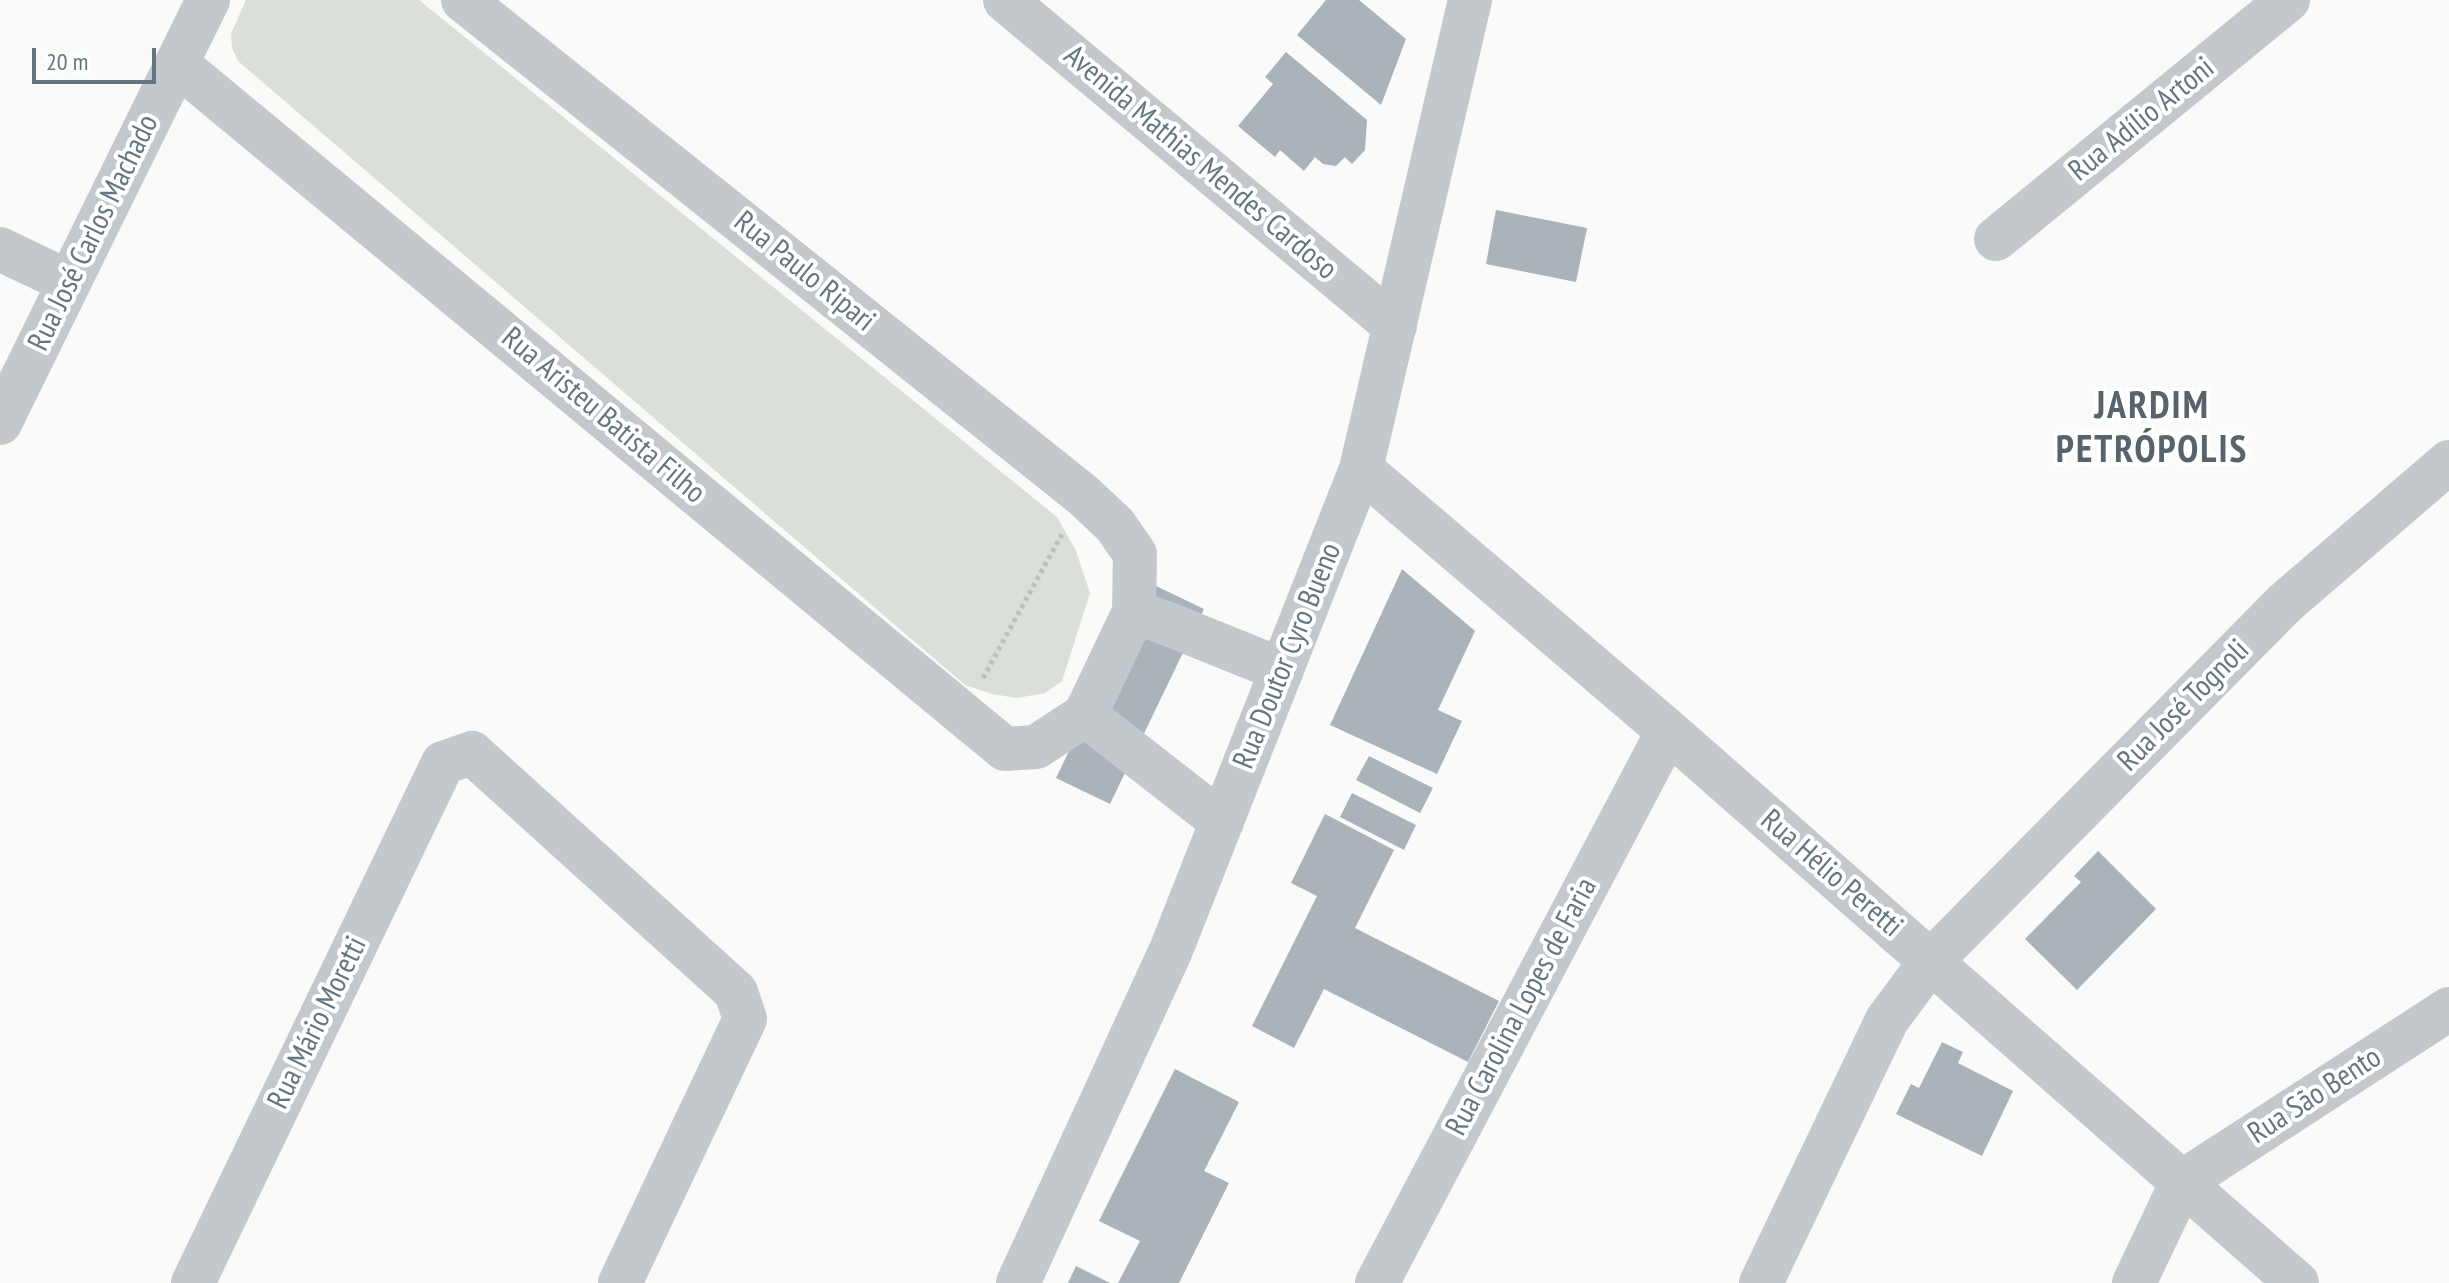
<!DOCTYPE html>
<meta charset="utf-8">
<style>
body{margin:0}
#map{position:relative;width:2449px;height:1283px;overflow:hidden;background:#fafaf8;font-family:"PT Sans Narrow",sans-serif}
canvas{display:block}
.scale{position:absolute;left:32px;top:48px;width:124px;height:36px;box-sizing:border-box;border:4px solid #657683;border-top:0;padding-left:10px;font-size:24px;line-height:28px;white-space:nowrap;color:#657683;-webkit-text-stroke:6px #fff;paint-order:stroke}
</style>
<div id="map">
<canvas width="2449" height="1283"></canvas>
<div class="scale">20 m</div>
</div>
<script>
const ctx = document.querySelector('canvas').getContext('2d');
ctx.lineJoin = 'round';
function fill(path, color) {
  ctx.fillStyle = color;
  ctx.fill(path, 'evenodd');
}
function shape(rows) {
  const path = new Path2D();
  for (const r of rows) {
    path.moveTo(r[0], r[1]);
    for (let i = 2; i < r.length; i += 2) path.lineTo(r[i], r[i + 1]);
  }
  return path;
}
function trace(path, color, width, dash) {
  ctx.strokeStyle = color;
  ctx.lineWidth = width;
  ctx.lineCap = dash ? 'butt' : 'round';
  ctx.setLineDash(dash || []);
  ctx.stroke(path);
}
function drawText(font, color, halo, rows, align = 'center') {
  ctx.font = font + ' "PT Sans Narrow",sans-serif';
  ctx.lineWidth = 8;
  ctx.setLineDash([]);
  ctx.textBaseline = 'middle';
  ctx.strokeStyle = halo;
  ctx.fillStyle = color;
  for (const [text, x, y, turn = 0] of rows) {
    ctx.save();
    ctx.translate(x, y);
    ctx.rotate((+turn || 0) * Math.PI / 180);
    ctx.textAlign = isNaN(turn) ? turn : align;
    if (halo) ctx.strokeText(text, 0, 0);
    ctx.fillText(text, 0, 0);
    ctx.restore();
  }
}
fill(shape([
 [246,0,419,0,1057,517,1076,551,1090,593,1062,681,1045,693,1017,698,992,694,965,685,238,61,232,48,231,34]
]), '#dadfd7');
fill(shape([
 [1326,0,1359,0,1406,39,1381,105,1297,35],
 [1286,52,1367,120,1365,150,1352,164,1345,157,1336,166,1323,164,1315,157,1304,171,1280,150,1275,157,1238,126,1273,84,1265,77],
 [1496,210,1587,228,1576,282,1486,264],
 [1402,569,1475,631,1438,710,1462,721,1437,774,1330,725],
 [1150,583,1204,609,1110,804,1056,778],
 [1369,756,1433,788,1420,813,1356,780],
 [1352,793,1416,825,1404,850,1340,817],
 [1325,814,1394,850,1355,928,1499,1001,1468,1062,1324,989,1294,1048,1252,1026,1317,896,1291,883],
 [2098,851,2156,909,2077,990,2025,939,2081,882,2074,876],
 [1942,1042,1963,1052,1958,1063,2013,1091,1982,1156,1896,1114,1911,1084,1919,1088],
 [1175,1069,1239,1102,1204,1171,1229,1183,1179,1283,1118,1283,1140,1241,1099,1221],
 [1076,1266,1110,1283,1068,1283]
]), '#aab3b9');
trace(shape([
 [983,678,1063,532]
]), '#bbbfc2', 5, [4, 4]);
trace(shape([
 [1005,0,1395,326],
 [177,64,1005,749,1036,747,1085,715,1134,612,1135,554,1115,525,1083,495,463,0],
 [1996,239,2288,0],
 [0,249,69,282],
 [0,423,208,0],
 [1361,469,1668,731,2297,1283],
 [1134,612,1163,622,1282,670],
 [1085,715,1222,822],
 [193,1283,443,763,472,753,736,992,745,1019,620,1283],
 [1018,1283,1171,950,1361,469,1470,0],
 [1377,1283,1668,731],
 [1761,1283,1887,1020,1930,962,2285,603,2449,462],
 [2134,1283,2182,1182,2449,1009]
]), '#c3c8cc', 44);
drawText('30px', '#657683', '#fff', [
 ["Rua Adílio Artoni",2142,120,-39],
 ["Avenida Mathias Mendes Cardoso",1200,163,40],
 ["Rua José Carlos Machado",94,233,-64],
 ["Rua Paulo Ripari",804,272,39],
 ["Rua Aristeu Batista Filho",603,416,40],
 ["Rua Doutor Cyro Bueno",1288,656,-68],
 ["Rua José Tognoli",2184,706,-45],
 ["Rua Hélio Peretti",1831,874,41],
 ["Rua Carolina Lopes de Faria",1522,1007,-62],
 ["Rua Mário Moretti",318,1023,-64],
 ["Rua São Bento",2315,1096,-33]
]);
ctx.letterSpacing = '2px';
drawText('bold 38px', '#57646e', '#fff', [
 ["JARDIM",2152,407],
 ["PETRÓPOLIS",2152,451]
]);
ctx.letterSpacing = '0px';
</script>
